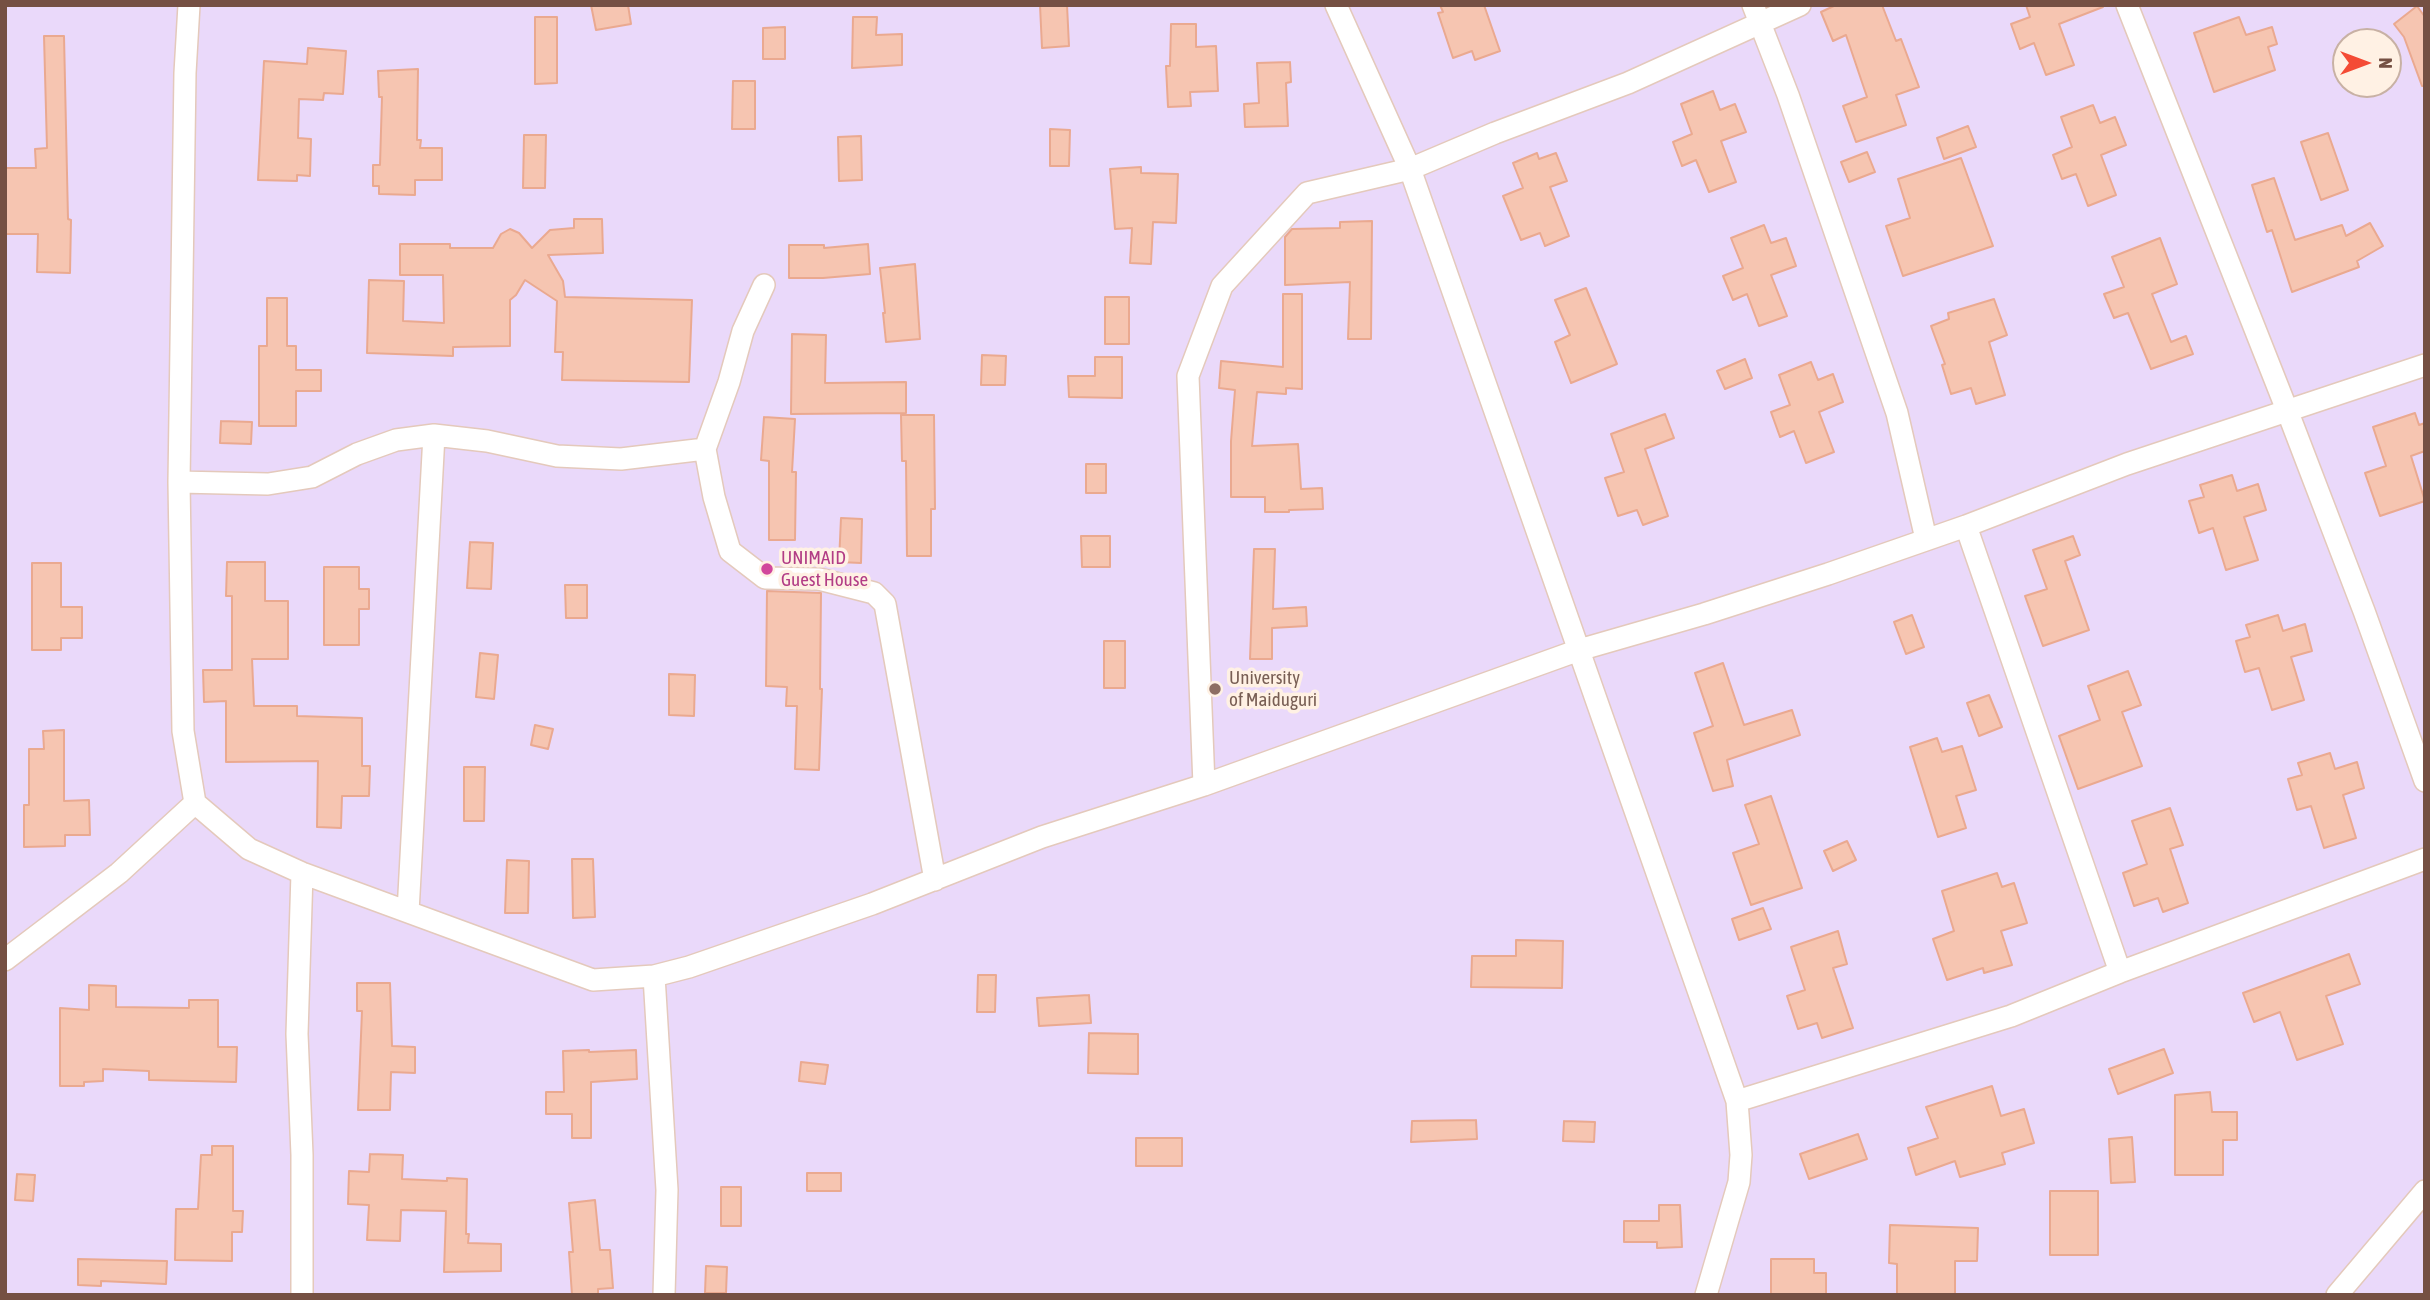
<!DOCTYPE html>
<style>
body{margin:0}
#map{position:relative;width:2430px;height:1300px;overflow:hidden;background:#feeddc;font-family:"Asap Condensed",sans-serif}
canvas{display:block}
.frame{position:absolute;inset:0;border:7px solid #755043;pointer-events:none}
.north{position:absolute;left:2332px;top:28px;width:70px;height:70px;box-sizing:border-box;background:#fff1e4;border:2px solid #c8b1a4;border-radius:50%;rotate:90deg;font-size:19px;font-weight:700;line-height:28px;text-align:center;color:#755043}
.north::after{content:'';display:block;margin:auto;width:24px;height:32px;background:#f44b35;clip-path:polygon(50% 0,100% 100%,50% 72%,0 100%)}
</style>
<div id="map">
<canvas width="2430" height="1300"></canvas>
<div class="frame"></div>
<div class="north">N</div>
</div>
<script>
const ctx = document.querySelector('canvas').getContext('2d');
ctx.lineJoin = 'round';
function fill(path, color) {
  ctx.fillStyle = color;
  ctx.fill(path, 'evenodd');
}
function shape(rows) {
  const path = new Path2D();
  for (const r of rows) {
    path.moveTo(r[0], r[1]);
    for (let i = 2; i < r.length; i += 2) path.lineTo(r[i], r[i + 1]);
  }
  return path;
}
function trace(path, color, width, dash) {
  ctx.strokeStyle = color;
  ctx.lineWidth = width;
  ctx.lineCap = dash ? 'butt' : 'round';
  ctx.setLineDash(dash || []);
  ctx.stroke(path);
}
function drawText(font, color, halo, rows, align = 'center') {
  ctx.font = font + ' "Asap Condensed",sans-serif';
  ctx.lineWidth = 7;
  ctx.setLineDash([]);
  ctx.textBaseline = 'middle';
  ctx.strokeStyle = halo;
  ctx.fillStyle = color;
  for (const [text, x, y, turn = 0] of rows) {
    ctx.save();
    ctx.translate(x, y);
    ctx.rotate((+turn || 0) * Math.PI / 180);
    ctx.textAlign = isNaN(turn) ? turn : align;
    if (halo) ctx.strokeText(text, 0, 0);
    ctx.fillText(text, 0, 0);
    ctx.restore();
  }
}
fill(shape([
 [5,5,2425,5,2425,1295,5,1295],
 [2346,42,2388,42,2388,84,2346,84]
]), '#ead9fa');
const building = shape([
 [591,5,628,5,631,24,596,30,591,5],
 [1040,5,1067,5,1069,46,1042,48,1040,5],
 [1440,5,1484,5,1500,51,1475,60,1472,51,1453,58,1438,13,1443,12,1440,5],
 [1836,5,1882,5,1896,41,1901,39,1919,87,1896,95,1906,125,1856,142,1843,106,1867,97,1846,35,1833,41,1821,12,1836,5],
 [2026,5,2103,5,2103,7,2059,24,2074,65,2046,75,2034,43,2020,49,2011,24,2030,17,2026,5],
 [2417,6,2425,17,2425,86,2422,86,2404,37,2394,24,2417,6],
 [535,17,557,17,557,83,535,84,535,17],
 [853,17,877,17,876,35,902,34,902,65,852,68,853,17],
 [2239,17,2246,35,2272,27,2277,44,2268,47,2275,70,2214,92,2194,33,2239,17],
 [1171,24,1196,24,1196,47,1216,46,1218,91,1190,92,1191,106,1168,107,1166,66,1170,66,1171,24],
 [785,27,785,59,763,59,763,28,785,27],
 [44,36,64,36,68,219,71,220,70,273,37,272,38,234,6,234,6,168,36,168,35,149,47,148,44,36],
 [308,48,346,51,343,94,324,93,323,100,299,99,298,138,311,139,310,176,297,175,297,181,258,180,264,61,307,64,308,48],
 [1290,62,1291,82,1286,83,1288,126,1245,127,1244,104,1259,103,1257,63,1290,62],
 [418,69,417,140,421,140,420,148,442,148,442,180,415,180,415,195,379,194,379,186,373,186,373,165,380,165,382,97,379,97,378,71,418,69],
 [733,81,755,81,755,129,732,129,733,81],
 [1713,91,1720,110,1735,104,1746,132,1721,141,1736,182,1709,192,1696,160,1682,166,1673,142,1692,134,1681,104,1713,91],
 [2093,105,2100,123,2115,117,2126,145,2101,155,2116,195,2088,206,2076,174,2062,179,2053,155,2072,147,2061,117,2093,105],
 [1968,126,1976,147,1944,159,1937,138,1968,126],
 [1050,129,1070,130,1069,166,1050,166,1050,129],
 [2328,133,2348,190,2321,200,2301,142,2328,133],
 [524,135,546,135,545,188,523,188,524,135],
 [861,136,862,180,839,181,838,137,861,136],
 [1867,152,1875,172,1849,182,1841,162,1867,152],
 [1537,153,1539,159,1556,153,1567,181,1550,187,1569,236,1545,246,1540,233,1521,240,1503,196,1523,188,1513,163,1537,153],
 [1961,158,1993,246,1903,276,1886,226,1910,218,1898,179,1961,158],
 [1141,167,1141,173,1178,174,1176,223,1153,222,1151,264,1130,263,1132,228,1115,229,1110,169,1141,167],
 [2274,178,2295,240,2342,225,2346,236,2370,223,2383,246,2357,261,2359,267,2292,292,2272,230,2267,232,2252,185,2274,178],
 [574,219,602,219,603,253,548,255,563,281,565,297,692,300,689,382,562,380,563,352,555,352,557,301,525,280,516,295,510,300,510,346,453,347,453,356,367,353,369,280,404,281,403,321,444,323,443,275,400,275,400,244,450,244,450,248,493,248,501,234,510,229,519,233,532,248,550,230,574,228,574,219],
 [1372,221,1371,339,1348,339,1350,282,1285,285,1285,237,1292,229,1340,228,1340,222,1372,221],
 [1764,225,1771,243,1786,238,1796,266,1771,275,1787,316,1759,326,1747,294,1733,300,1723,276,1743,268,1731,238,1764,225],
 [2160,238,2177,284,2152,294,2171,342,2186,336,2193,354,2151,369,2128,313,2114,318,2104,294,2124,287,2112,257,2160,238],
 [868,244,870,274,823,278,789,278,789,245,824,245,824,248,868,244],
 [915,264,920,339,886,342,883,313,885,313,880,268,915,264],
 [1586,288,1617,364,1571,383,1555,342,1570,335,1555,300,1586,288],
 [1283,294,1302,294,1302,389,1286,388,1286,394,1257,392,1252,446,1298,444,1301,489,1322,488,1323,509,1289,510,1289,512,1265,512,1265,497,1231,497,1231,441,1235,390,1219,388,1221,361,1283,367,1283,294],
 [1105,297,1129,297,1129,344,1105,344,1105,297],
 [267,298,287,298,287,346,296,346,296,370,321,370,321,391,296,391,296,426,259,426,259,346,267,346,267,298],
 [1994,299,2007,335,1989,342,2005,395,1976,404,1971,388,1951,394,1942,365,1945,364,1931,326,1949,319,1948,313,1994,299],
 [792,334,826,335,825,383,906,382,906,413,791,414,792,334],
 [982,355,1006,356,1005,385,981,385,982,355],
 [1095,357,1122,357,1122,398,1069,397,1068,376,1095,376,1095,357],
 [1745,359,1752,378,1725,389,1717,371,1745,359],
 [1811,362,1818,380,1833,374,1843,402,1819,412,1834,452,1806,463,1794,431,1780,437,1771,412,1790,405,1779,375,1811,362],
 [2415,413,2419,425,2425,423,2425,451,2411,456,2425,501,2380,516,2365,473,2386,466,2373,427,2415,413],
 [1665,414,1674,438,1645,449,1668,516,1643,525,1637,510,1618,516,1605,478,1624,472,1611,434,1665,414],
 [901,415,934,415,935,509,931,509,931,556,907,556,906,461,902,461,901,415],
 [764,417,795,419,792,472,796,472,795,540,769,540,769,461,761,460,764,417],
 [221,421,252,422,251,444,220,443,221,421],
 [1086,464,1106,464,1106,493,1086,493,1086,464],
 [2232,475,2237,491,2258,484,2266,510,2244,517,2258,560,2226,570,2213,528,2199,533,2189,501,2204,497,2200,485,2232,475],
 [841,518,862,519,861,563,839,562,841,518],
 [1081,536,1110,536,1110,567,1082,567,1081,536],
 [2073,536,2080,555,2065,561,2089,630,2043,646,2025,596,2047,589,2033,550,2073,536],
 [470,542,493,543,491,589,467,588,470,542],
 [1254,549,1275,549,1273,609,1306,607,1307,626,1272,628,1272,659,1250,659,1254,549],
 [227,562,265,562,265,601,288,601,288,659,252,659,254,706,297,706,297,716,362,718,362,766,370,766,369,796,342,796,341,828,317,827,318,761,226,762,226,701,204,702,203,670,232,670,232,596,226,596,227,562],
 [32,563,61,563,61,607,82,607,82,638,61,638,61,650,32,650,32,563],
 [324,567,359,567,359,589,369,589,369,609,359,609,359,645,324,645,324,567],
 [565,585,587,585,587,618,566,618,565,585],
 [767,591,821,593,820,689,822,689,819,770,795,769,797,706,786,706,787,687,766,686,767,591],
 [1912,615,1924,647,1906,654,1894,622,1912,615],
 [2278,615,2283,631,2305,624,2312,651,2291,657,2304,700,2272,710,2259,668,2245,672,2236,641,2250,637,2246,625,2278,615],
 [1104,641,1125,641,1125,688,1104,688,1104,641],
 [480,653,498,655,494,699,476,697,480,653],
 [1723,663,1744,725,1792,710,1800,735,1727,760,1733,786,1713,791,1694,733,1713,726,1695,673,1723,663],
 [2128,671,2141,705,2122,712,2142,766,2078,789,2059,736,2100,720,2088,686,2128,671],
 [669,674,695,675,694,716,669,715,669,674],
 [1989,695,2002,727,1979,736,1967,703,1989,695],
 [535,725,553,729,548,749,531,745,535,725],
 [64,730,64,801,89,800,90,835,65,835,65,846,24,847,24,805,29,805,29,749,44,749,43,731,64,730],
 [1937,738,1942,752,1962,746,1976,790,1956,796,1966,828,1938,837,1910,747,1937,738],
 [2330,753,2335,769,2357,762,2364,788,2343,795,2356,838,2324,848,2311,806,2297,810,2288,779,2302,775,2298,763,2330,753],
 [464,767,485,767,484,821,464,821,464,767],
 [1771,796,1802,888,1751,905,1733,853,1759,844,1745,805,1771,796],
 [2170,808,2183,845,2170,849,2188,903,2163,912,2158,898,2134,906,2123,873,2147,864,2132,821,2170,808],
 [1847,841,1856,860,1833,871,1824,851,1847,841],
 [572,859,593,859,595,917,573,918,572,859],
 [507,860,529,861,528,913,505,913,507,860],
 [1997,873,2002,887,2014,883,2027,923,2001,931,2012,965,1984,973,1983,968,1947,980,1933,939,1954,931,1942,891,1997,873],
 [1763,908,1771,929,1739,940,1732,919,1763,908],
 [1838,931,1847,964,1833,968,1853,1028,1822,1038,1817,1023,1798,1029,1787,996,1805,990,1791,947,1838,931],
 [1516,940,1563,941,1562,988,1471,987,1472,956,1516,956,1516,940],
 [2349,954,2360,984,2326,996,2343,1044,2297,1060,2280,1012,2254,1022,2243,993,2349,954],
 [978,975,996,975,995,1012,977,1012,978,975],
 [357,983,390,983,392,1046,415,1047,415,1073,391,1072,390,1110,358,1110,362,1011,357,1011,357,983],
 [89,985,116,986,116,1007,189,1008,189,1000,218,1000,218,1047,237,1047,236,1082,149,1080,149,1071,103,1069,103,1081,84,1082,84,1086,60,1086,60,1008,89,1010,89,985],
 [1089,995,1091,1023,1039,1026,1037,998,1089,995],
 [1089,1033,1138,1034,1138,1074,1088,1073,1089,1033],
 [2164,1049,2173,1073,2118,1094,2109,1069,2164,1049],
 [589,1050,589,1052,636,1050,637,1079,591,1082,591,1138,572,1138,572,1114,546,1114,546,1092,564,1092,563,1051,589,1050],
 [801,1062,828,1065,825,1084,799,1081,801,1062],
 [1992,1086,2001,1116,2024,1109,2034,1143,2002,1153,2005,1164,1960,1177,1955,1161,1916,1175,1908,1148,1938,1138,1926,1107,1992,1086],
 [2210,1092,2212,1112,2237,1112,2237,1140,2223,1140,2223,1175,2175,1175,2175,1095,2210,1092],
 [1476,1120,1477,1139,1411,1142,1412,1121,1476,1120],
 [1564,1121,1595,1122,1594,1142,1563,1141,1564,1121],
 [1858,1134,1867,1159,1809,1179,1800,1154,1858,1134],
 [2132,1137,2135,1182,2111,1183,2109,1139,2132,1137],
 [1136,1138,1182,1138,1182,1166,1136,1166,1136,1138],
 [212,1146,233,1146,233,1211,243,1211,242,1232,232,1232,232,1261,175,1260,176,1209,198,1209,201,1155,212,1155,212,1146],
 [370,1154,403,1155,402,1179,447,1181,447,1178,467,1179,466,1234,469,1234,468,1243,501,1244,501,1271,444,1272,446,1211,401,1210,400,1241,367,1240,369,1205,348,1204,349,1171,369,1172,370,1154],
 [807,1173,841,1173,841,1191,807,1191,807,1173],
 [17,1174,35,1175,33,1201,15,1200,17,1174],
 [721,1187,741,1187,741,1226,721,1226,721,1187],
 [2050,1191,2098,1191,2098,1255,2050,1255,2050,1191],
 [595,1200,600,1250,610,1250,613,1288,598,1289,598,1295,572,1295,569,1252,573,1252,569,1203,595,1200],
 [1659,1205,1680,1205,1682,1247,1657,1248,1657,1242,1624,1242,1624,1221,1659,1221,1659,1205],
 [1890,1225,1978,1228,1977,1261,1955,1261,1955,1295,1897,1295,1897,1264,1889,1263,1890,1225],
 [78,1259,167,1261,166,1284,101,1281,101,1286,78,1285,78,1259],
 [1771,1259,1814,1259,1814,1273,1826,1273,1826,1295,1771,1295,1771,1259],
 [706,1266,727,1267,726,1293,705,1293,706,1266]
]);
fill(building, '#f6c5b1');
trace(building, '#eaa990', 2);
const street = shape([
 [189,5,185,73,179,482,183,731,195,803,249,849,302,873,593,980,654,976,689,967,872,904,1042,837,1204,785,1579,650,1704,614,1828,574,1966,526,2127,464,2425,365],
 [1336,5,1410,169,1737,1101,1741,1155,1739,1182,1706,1295],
 [1753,5,1788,95,1897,413,1926,539],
 [2127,5,2287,410,2364,611,2425,781],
 [705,449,714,497,730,551,765,578,819,579,874,593,885,604,935,880],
 [179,482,268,484,312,477,357,454,396,440,434,435,487,441,557,456,621,459,705,449,729,382,743,331,764,285],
 [1966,526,2120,972],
 [1204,785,1188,376,1222,286,1307,193,1410,169,1495,133,1628,83,1800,5],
 [302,873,297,1034,302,1155,302,1295],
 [408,912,434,435],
 [5,960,119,873,195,803],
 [654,976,667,1190,664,1295],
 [1737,1101,2011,1016,2120,972,2425,859],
 [2337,1295,2425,1191]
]);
trace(street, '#e4c9bb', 24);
trace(street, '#fff', 21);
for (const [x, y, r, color] of [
 [767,569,7,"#d1479c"],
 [1215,689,7,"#8d6e63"]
]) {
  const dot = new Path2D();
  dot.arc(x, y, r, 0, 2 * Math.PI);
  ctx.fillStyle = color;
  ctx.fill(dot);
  trace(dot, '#fff1e4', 2.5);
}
drawText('19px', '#b23c85', '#fff1e4', [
 ["UNIMAID",781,558],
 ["Guest House",781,580]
], 'left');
drawText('19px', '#785e54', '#fff1e4', [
 ["University",1229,678],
 ["of Maiduguri",1229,700]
], 'left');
</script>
